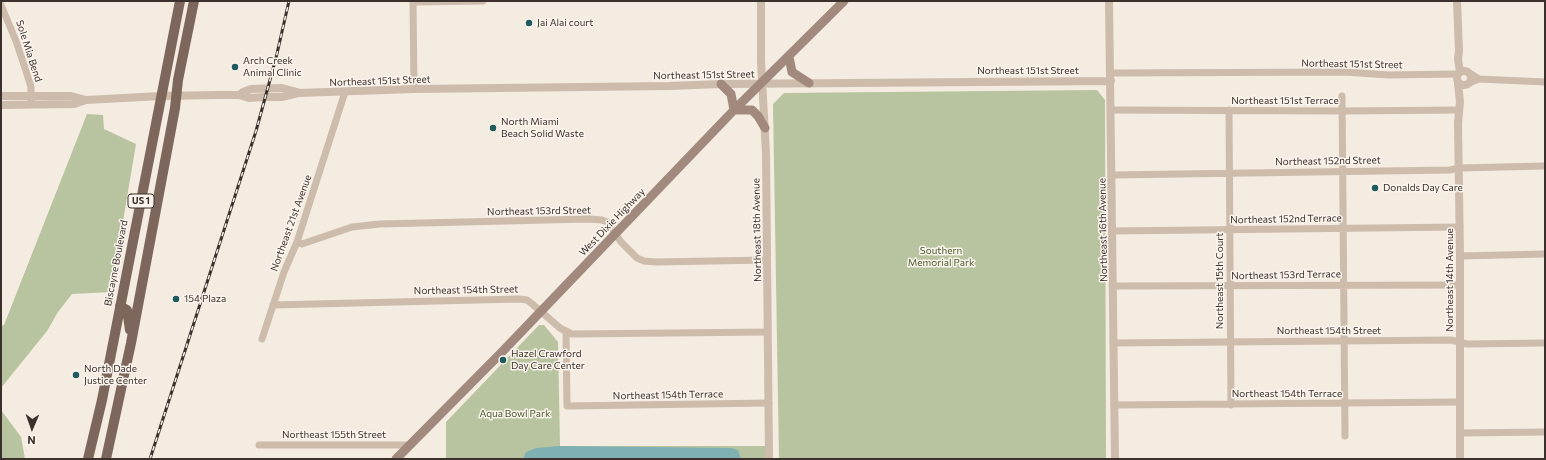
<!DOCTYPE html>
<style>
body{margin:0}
#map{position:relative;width:1546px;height:460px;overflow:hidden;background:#f4ebe1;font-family:Commissioner,sans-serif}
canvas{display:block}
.frame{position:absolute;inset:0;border:2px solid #3b302b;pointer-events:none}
.north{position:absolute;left:12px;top:408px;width:40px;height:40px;-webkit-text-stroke:3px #fbf5ee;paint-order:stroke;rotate:182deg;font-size:11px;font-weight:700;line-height:16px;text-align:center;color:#3b302b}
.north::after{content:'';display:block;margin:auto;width:14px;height:18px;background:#3b302b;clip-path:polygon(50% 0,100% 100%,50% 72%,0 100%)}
</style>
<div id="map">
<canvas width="1546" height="460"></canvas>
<div class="frame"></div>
<div class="north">N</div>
</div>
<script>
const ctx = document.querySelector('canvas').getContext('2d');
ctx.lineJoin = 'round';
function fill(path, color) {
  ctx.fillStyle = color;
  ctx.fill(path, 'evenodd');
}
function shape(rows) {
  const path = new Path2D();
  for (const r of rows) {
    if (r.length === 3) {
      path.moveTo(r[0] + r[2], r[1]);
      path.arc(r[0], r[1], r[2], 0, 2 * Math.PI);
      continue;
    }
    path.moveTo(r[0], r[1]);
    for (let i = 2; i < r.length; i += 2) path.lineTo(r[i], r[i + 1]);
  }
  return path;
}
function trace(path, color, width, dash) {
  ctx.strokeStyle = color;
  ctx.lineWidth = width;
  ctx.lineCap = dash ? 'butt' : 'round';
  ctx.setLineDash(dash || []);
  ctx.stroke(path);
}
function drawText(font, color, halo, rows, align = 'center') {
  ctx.font = font + ' Commissioner,sans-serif';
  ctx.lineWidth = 3;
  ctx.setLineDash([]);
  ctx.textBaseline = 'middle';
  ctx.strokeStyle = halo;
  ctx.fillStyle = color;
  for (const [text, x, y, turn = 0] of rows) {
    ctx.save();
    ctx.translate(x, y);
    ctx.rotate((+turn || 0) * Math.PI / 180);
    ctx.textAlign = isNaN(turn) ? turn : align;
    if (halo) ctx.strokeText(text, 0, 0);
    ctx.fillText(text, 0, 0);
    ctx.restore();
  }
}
fill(shape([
 [1097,90,1105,100,1106,459,779,459,773,104,784,93],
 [87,114,103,115,104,129,136,144,111,292,72,294,58,312,47,331,1,388,1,326,4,325],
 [539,325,544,325,558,342,560,446,769,446,769,459,446,459,446,422],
 [1,410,21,437,25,459,1,459]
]), '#b8c4a0');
fill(shape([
 [560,446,731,448,738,450,741,459,523,459,526,452,536,448]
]), '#7fb0b2');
trace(shape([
 [413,1,414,89],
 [413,2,483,1],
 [1,5,16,41,26,71,31,87,31,104],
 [1111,73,1344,72,1389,75,1458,74],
 [1471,74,1479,79],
 [1469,83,1479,79,1545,82],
 [1342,96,1345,436],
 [1112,110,1342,111,1459,110],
 [1229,110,1231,405],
 [1112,175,1450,170,1459,168,1545,166],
 [1112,231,1460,227],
 [297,242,302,244,352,227,380,224,589,219,602,220,607,222,621,242,637,258,644,261,656,262,767,260],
 [1460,256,1545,254],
 [1113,286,1460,285],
 [273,305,519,299,527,300,531,303,560,328,572,334,768,332],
 [566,332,567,406,769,403],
 [262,339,284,272,297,242,345,92],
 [1113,343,1451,340,1467,344,1545,343],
 [1114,405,1460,402],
 [1460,433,1545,432],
 [259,445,409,445]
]), '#cdbbac', 7);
trace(shape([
 [761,1,761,61,766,153,769,459],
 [1109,1,1115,459],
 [1457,1,1459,51,1458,59,1460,72],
 [1464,78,7],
 [1458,83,1460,102,1458,123,1460,256,1460,459],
 [239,95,243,92,251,89,282,88,297,92],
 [1,96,71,96,86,100],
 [1,105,74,104,86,100,161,96,218,95,239,95,249,98,266,97,282,97,298,93,414,89,669,86,721,84,1111,81]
]), '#cdbbac', 8);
trace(shape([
 [789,57,792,72,809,83],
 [721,84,731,94,734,110],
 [734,110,752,110,758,116,765,128],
 [396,459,500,354,734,110,844,1]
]), '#a18a7d', 9);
trace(shape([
 [120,306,127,310,130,330],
 [88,459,102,400,180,1],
 [106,459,131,343,175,108,178,80,194,1]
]), '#7d675c', 10);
const rail = shape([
 [150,459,256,131,276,58,289,1]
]);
trace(rail, '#3b302b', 3);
trace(rail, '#fbf5ee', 1.5, [4.5]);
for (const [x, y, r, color] of [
 [529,23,4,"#1f5a5e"],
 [235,67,4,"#1f5a5e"],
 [493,128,4,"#1f5a5e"],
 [1375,188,4,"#1f5a5e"],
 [176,299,4,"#1f5a5e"],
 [503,360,4,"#1f5a5e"],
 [76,375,4,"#1f5a5e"]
]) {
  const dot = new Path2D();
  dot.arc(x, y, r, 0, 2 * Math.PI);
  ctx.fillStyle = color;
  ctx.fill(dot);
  trace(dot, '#fbf5ee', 1.5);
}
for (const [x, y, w] of [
 [141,201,26]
]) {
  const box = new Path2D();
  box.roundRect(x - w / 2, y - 7, w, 14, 3);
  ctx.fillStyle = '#fbf5ee';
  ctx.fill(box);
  trace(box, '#3b302b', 1);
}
drawText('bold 9px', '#3b302b', null, [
 ["US 1",141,201]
]);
drawText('10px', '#3b302b', '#fbf5ee', [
 ["Jai Alai court",537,23],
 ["Arch Creek",243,61],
 ["Animal Clinic",243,73],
 ["North Miami",501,122],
 ["Beach Solid Waste",501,134],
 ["Donalds Day Care",1383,188],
 ["154 Plaza",184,299],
 ["Hazel Crawford",511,354],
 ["Day Care Center",511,366],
 ["North Dade",84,369],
 ["Justice Center",84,381]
], 'left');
drawText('10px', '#3b302b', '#fbf5ee', [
 ["Sole Mia Bend",29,51,72],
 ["Northeast 151st Street",1352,64,1],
 ["Northeast 151st Street",1028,71],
 ["Northeast 151st Street",704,75,-1],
 ["Northeast 151st Street",380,81,-2],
 ["Northeast 151st Terrace",1285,101],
 ["Northeast 152nd Street",1328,161,-1],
 ["Northeast 153rd Street",539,211,-1],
 ["Northeast 152nd Terrace",1286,219,-1],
 ["West Dixie Highway",612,222,-46],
 ["Northeast 21st Avenue",291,223,-70],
 ["Northeast 18th Avenue",757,230,-91],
 ["Northeast 16th Avenue",1103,230,-91],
 ["Biscayne Boulevard",116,263,-79],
 ["Northeast 153rd Terrace",1286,275,-1],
 ["Northeast 14th Avenue",1450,280,-90],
 ["Northeast 15th Court",1220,281,-90],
 ["Northeast 154th Street",466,290,-1],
 ["Northeast 154th Street",1329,331],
 ["Northeast 154th Terrace",1287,394],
 ["Northeast 154th Terrace",668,395,-1],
 ["Northeast 155th Street",334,435]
]);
drawText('10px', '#4a5a2e', '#fbf5ee', [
 ["Southern",941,251],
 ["Memorial Park",941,263],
 ["Aqua Bowl Park",515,414]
]);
</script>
